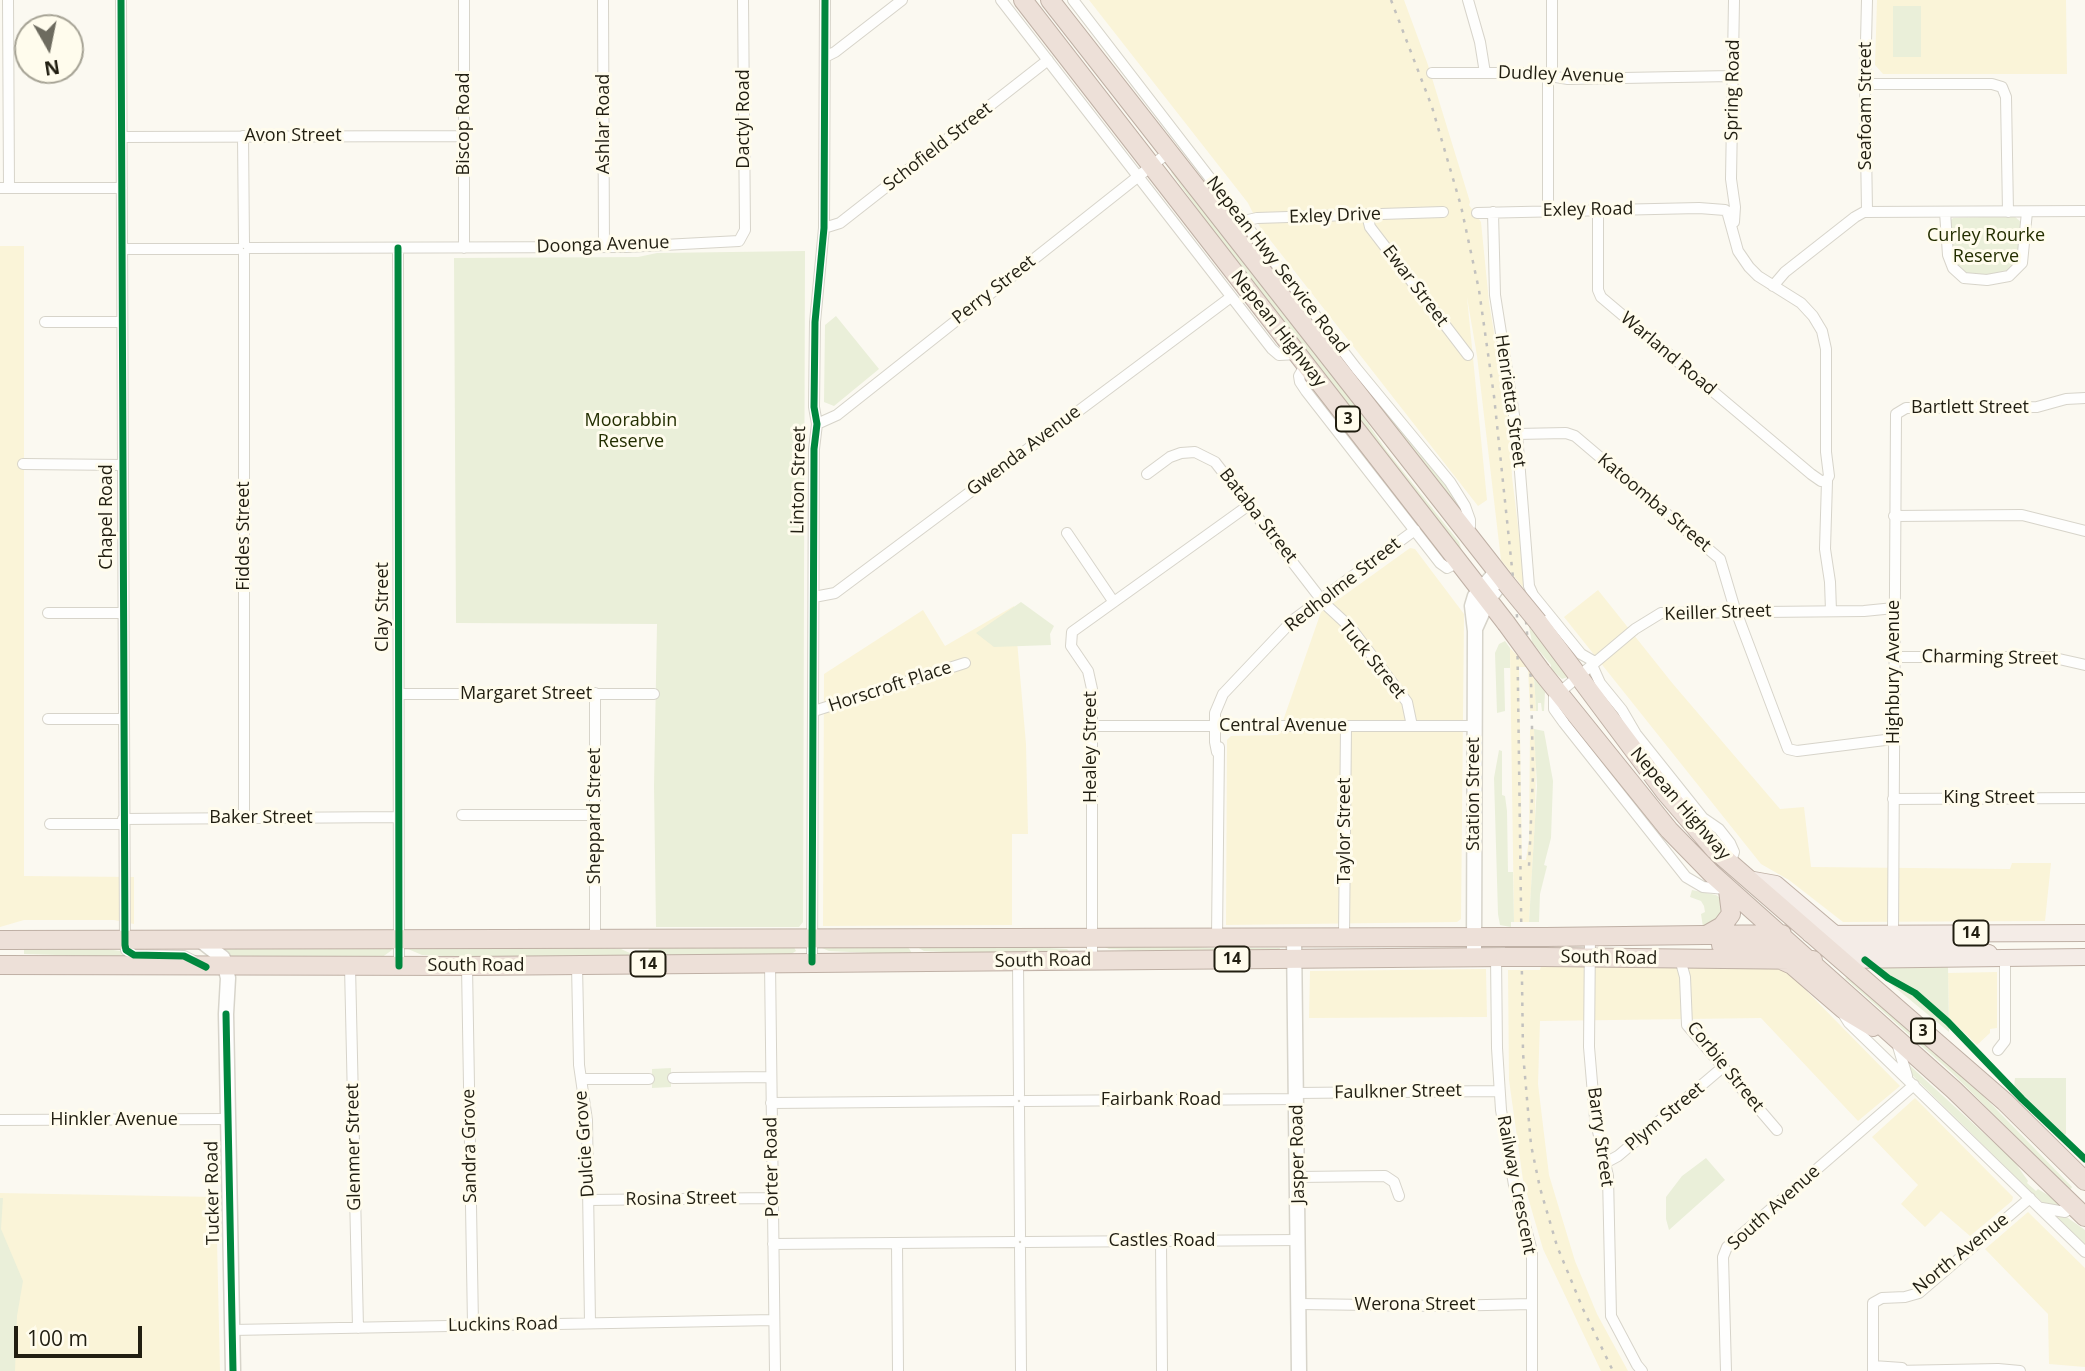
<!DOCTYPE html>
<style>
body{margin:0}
#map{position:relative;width:2085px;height:1371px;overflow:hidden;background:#fbf9f1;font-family:"Open Sans",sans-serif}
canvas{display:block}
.north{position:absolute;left:14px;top:14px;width:70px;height:70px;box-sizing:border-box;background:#fffced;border:2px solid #a6a395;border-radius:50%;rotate:171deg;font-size:19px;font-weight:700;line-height:28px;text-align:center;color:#211e11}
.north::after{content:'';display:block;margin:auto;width:24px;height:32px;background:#6d6b5f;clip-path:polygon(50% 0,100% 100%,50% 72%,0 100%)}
.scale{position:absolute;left:14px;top:1326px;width:128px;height:32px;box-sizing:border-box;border:4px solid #211e11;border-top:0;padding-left:9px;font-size:21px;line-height:24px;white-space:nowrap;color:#211e11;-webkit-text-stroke:5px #fffced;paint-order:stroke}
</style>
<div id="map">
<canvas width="2085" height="1371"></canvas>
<div class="north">N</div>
<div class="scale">100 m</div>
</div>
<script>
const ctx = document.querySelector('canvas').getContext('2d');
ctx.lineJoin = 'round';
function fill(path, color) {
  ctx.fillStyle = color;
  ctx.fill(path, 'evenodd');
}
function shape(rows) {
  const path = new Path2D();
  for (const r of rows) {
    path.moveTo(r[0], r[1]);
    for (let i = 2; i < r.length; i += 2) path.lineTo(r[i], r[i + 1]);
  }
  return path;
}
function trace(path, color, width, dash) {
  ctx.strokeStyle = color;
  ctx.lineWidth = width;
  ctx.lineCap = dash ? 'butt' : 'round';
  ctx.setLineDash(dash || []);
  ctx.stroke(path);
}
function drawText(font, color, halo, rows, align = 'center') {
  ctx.font = font + ' "Open Sans",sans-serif';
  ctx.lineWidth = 6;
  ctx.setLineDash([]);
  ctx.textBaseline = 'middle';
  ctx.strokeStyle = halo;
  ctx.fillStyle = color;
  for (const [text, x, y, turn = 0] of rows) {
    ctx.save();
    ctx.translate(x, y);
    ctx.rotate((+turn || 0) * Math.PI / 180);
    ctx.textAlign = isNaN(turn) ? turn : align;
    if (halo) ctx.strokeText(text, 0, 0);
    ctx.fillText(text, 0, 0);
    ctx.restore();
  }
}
fill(shape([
 [1089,0,1404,0,1428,65,1470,202,1469,205,1481,222,1489,302,1510,429,1512,477,1526,591,1501,560,1477,356,1467,297,1487,500,1478,506,1260,227,1248,203],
 [1877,0,2066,0,2067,74,1883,74,1875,65],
 [0,246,24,246,24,876,134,877,134,924,114,920,24,920,0,927],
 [1410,548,1415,549,1464,614,1461,919,1457,922,1226,925,1227,740,1231,736,1278,735,1321,612],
 [1598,590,1673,684,1780,809,1804,807,1811,867,2010,869,2012,863,2051,863,2045,921,1843,922,1789,880,1761,864,1564,617],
 [1014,606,1026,744,1028,834,1012,834,1012,925,823,926,824,674,923,610,945,646],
 [1510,648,1528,667,1534,675,1536,711,1530,711,1528,667,1519,667,1522,860,1526,860,1529,840,1530,729,1534,729,1536,756,1535,822,1529,922,1514,922],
 [1541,966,1782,966,1900,1086,1858,1121,1761,1018,1540,1021,1538,1084,1549,1175,1575,1261,1597,1314,1628,1371,1601,1371,1543,1249,1523,1180,1509,1080,1508,970,1540,970],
 [1486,969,1487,1017,1309,1018,1310,971],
 [1997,972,1997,1028,1990,1029,1990,1033,1977,1045,1949,1018,1948,973],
 [1915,1098,2013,1197,2012,1201,1970,1236,1941,1211,1925,1227,1901,1204,1918,1185,1872,1137],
 [0,1193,216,1197,220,1371,0,1371],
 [2028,1212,2085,1268,2085,1367,2049,1364,2048,1314,1985,1249]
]), '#faf4d8');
fill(shape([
 [1893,6,1921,6,1921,57,1893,57],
 [1174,170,1343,387,1386,450,1459,542,1462,551,1229,253,1173,175,1171,172],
 [2014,216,2022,223,2017,264,2009,272,1989,276,1966,274,1956,266,1952,258,1950,221,1953,218],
 [1246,234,1348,363,1346,364,1244,236],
 [805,251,803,922,799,927,656,927,654,786,657,624,456,623,454,258,638,257,657,253],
 [836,316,879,369,834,406,824,402,825,325],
 [1354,373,1452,490,1468,523,1351,374],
 [1021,602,1054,626,1050,634,1051,645,994,647,976,633],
 [1529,627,1544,644,1568,677,1562,679,1551,669,1551,665,1532,642],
 [1505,641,1510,648,1510,668,1504,668,1505,711,1497,713,1495,653,1499,644],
 [1534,675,1545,692,1544,711,1542,711,1541,703,1538,703,1538,711,1536,711],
 [1534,729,1544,731,1553,781,1551,838,1544,865,1547,866,1540,894,1539,922,1529,922,1537,786],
 [1499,750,1502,751,1502,795,1505,796,1507,811,1508,872,1513,872,1514,922,1511,922,1511,927,1500,925,1498,914,1494,778],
 [1692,890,1716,895,1723,900,1725,916,1703,927,1701,914,1705,912,1704,906,1701,901,1690,897],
 [1148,943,1209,948,1280,948,1279,952,1166,952,1109,949,1103,946],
 [979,944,1067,949,1070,952,1006,955,924,951,915,946],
 [793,945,796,951,788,956,651,958,648,954,649,946],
 [907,945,913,955,829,951,822,948,823,946],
 [82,946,121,951,124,955,123,957,24,954,24,947],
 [216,946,390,946,392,950,381,958,229,960],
 [550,946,621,949,632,954,620,957,489,958,422,955,408,949,415,947],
 [1880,966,1948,966,1949,1032,1880,975],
 [1847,977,1964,1076,2072,1187,2070,1190,1950,1071,1845,978],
 [1907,1063,2014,1161,2028,1181,2027,1183,2036,1191,2038,1189,2051,1197,2060,1206,2043,1203,2027,1188,1912,1075],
 [671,1068,671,1087,652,1088,652,1069],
 [2015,1078,2066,1078,2066,1134,2063,1135,2022,1096,2014,1087],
 [1706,1158,1725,1180,1669,1230,1666,1219,1666,1197,1682,1176],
 [0,1198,3,1198,1,1229,23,1281,17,1316,15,1371,0,1371],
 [2054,1214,2068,1218,2085,1230,2085,1245]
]), '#eaefd9');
const street = shape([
 [8,0,9,187],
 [121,0,125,945,126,950,134,955,184,956,194,961],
 [603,0,604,247],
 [1001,0,1272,349,1279,355,1298,354],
 [1073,0,1356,368,1450,482,1465,506,1470,520,1470,526,1466,532],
 [1468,0,1480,42,1485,73],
 [825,57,835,52,902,0],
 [1432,73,1532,73,1568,79,1732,76],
 [1865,84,1992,84,2002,87,2006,97,2008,212],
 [243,136,244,243],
 [122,137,464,136],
 [0,188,122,188],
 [1598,210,1598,290,1601,297,1811,474,1821,481,1826,481,1829,476,1826,452,1826,349,1822,331,1813,316,1801,303,1758,276,1749,267,1738,251,1727,211],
 [1548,211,1548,82,1552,71,1552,0],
 [1867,211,1865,84,1867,0],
 [1493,212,1495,295,1517,434,1529,586,1533,595,1581,654,1595,662],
 [1945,212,1948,255,1953,268,1964,278,1987,280,2009,276,2022,263,2027,212],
 [1477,213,1699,208,1725,210],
 [1367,215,1370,227,1468,355],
 [1734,222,1735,207,1731,179,1734,0],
 [1241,226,1248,220,1257,218,1443,212],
 [824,228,840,223,1048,60],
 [249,248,626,247,739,241,745,230,743,0],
 [398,248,399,966],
 [464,248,464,0],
 [122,249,238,249],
 [1773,286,1785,272,1855,217,1864,212,2085,211],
 [45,322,122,322],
 [1306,364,1299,376,1300,382,1306,391,1440,563,1447,568,1459,562],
 [817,424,837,415,1169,152],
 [1517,434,1566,433,1575,436,1720,559,1734,606,1788,749,1797,751,1893,739],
 [23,464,123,465],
 [1147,474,1170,457,1181,453,1195,452,1215,462,1324,603,1351,628,1407,702,1412,726],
 [1827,481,1825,549,1830,582,1831,611],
 [1894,516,2022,515,2085,531],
 [1067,533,1113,601],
 [814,597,835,593,1231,297],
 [48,613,123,613],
 [1894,657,2050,657,2085,665],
 [1592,665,1600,683,1622,710,1636,734,1703,818,1719,829,1730,843,1734,852,1730,864],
 [399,694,654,694],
 [814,711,965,663],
 [48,719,123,719],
 [1092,726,1474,726],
 [1217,752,1215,742,1215,713,1223,694,1293,620,1415,530],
 [1893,799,2085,798],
 [462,815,595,815],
 [244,818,244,254],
 [123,819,398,817],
 [50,824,123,824],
 [1726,889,1703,887,1686,877,1564,723,1554,709,1554,697,1635,629,1661,613,1864,611,1894,608],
 [1893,933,1896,414,1906,408,2037,407,2066,399,2085,398],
 [1590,936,1589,1047,1595,1118,1608,1176,1611,1316,1637,1365,1642,1371],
 [1217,937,1219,747],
 [1344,937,1346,726],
 [595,939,595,693],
 [1496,957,1497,1048,1501,1110,1514,1185,1532,1251,1532,1371],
 [1680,959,1685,977,1687,1025,1777,1130],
 [1092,960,1092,689,1088,671,1071,646,1072,632,1249,505],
 [1018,961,1019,1095],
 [812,962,814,449,817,424,814,407,815,322,824,228,825,0],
 [770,963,775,1371],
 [577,965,579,1065,587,1120,590,1323],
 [350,966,358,1328],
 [467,966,473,1325],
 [1842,1012,1849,1023,2085,1252],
 [1897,1043,1907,1076],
 [1998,1050,2005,1041,2005,958],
 [673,1078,771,1077],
 [581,1079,649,1079],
 [1297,1093,1498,1091],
 [1025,1101,1297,1099],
 [771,1103,1013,1101],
 [1019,1107,1020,1236],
 [0,1120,227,1119],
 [1605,1163,1618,1156,1723,1067],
 [1298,1177,1385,1176,1394,1182,1399,1196],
 [589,1200,772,1198],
 [2042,1208,2065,1212,2073,1206],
 [1161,1241,1162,1371],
 [1026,1242,1299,1240],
 [897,1243,898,1371],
 [773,1244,1014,1242],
 [1020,1248,1021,1371],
 [1299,1304,1441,1306,1532,1304],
 [232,1330,774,1320],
 [1873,1366,1902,1368],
 [1726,1371,1723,1257,1727,1247,1914,1085],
 [1873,1371,1873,1303,1882,1298,1905,1297,1919,1293,2030,1198],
 [1895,1371,1998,1369,2020,1371]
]);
const secondary = shape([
 [1475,629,1488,600,1503,580],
 [1294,937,1299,1371],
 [200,940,223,958,228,978,226,1014,233,1371],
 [1474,957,1475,631,1472,606,1475,596,1497,571]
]);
const primary = shape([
 [1748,879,1776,884,1835,934],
 [1810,934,2085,933],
 [1825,946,1966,948,1989,953],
 [1841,960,2085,957]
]);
const highway = shape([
 [1023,0,1506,623],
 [1050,0,1506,583],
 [1538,622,1665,792,1715,850,2005,1102,2085,1181],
 [1541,671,1669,830,1712,874,1954,1090,2085,1217],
 [1708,934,1722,926,1731,914,1728,890],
 [1546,937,1782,934],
 [0,940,1514,937],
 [1721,945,1791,946],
 [1544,957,1813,960],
 [1781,960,1792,965,1843,1009,1873,1027],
 [0,965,467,966,1505,957]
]);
trace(street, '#d7d4ca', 12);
trace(secondary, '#d7d4ca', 17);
trace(primary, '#bfb0a5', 18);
trace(highway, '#bfb0a5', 20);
trace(street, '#fefefd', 10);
trace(secondary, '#fefefd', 14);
trace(primary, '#f4ece7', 16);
trace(highway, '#ede0d8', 18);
trace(shape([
 [1391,0,1432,107,1461,206,1479,290,1494,396,1517,616,1523,1053,1531,1145,1540,1188,1557,1246,1583,1309,1613,1371],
 [1526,621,1531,680,1533,775,1529,866]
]), '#c2c1be', 2.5, [3.5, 7]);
const highwayBridge = shape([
 [1506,583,1538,622],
 [1506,623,1541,671],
 [1514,937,1546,937],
 [1505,957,1544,957]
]);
trace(highwayBridge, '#bfb0a5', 20, []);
trace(highwayBridge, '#ede0d8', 18);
trace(shape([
 [121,0,125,945,126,950,134,955,184,956,206,967],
 [398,248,399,966],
 [1865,960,1888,978,1915,993,1948,1022,2022,1099,2085,1159],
 [812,962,814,449,817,424,814,407,815,322,824,228,825,0],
 [226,1014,233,1371]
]), '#00873e', 7);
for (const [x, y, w] of [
 [1348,419,24],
 [1971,933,35],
 [1232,959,35],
 [648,964,35],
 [1923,1031,24]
]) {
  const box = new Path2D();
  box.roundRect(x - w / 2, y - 12.5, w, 25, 5);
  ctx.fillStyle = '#fffced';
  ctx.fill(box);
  trace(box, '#211e11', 2);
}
drawText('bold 16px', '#211e11', null, [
 ["3",1348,419],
 ["14",1971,933],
 ["14",1232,959],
 ["14",648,964],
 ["3",1923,1031]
]);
drawText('18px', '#211e11', '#fffced', [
 ["Dudley Avenue",1561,75,2],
 ["Spring Road",1733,90,-89],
 ["Seafoam Street",1866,106,-90],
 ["Dactyl Road",744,119,-90],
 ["Biscop Road",464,124,-90],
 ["Ashlar Road",604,124,-90],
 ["Avon Street",293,136],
 ["Schofield Street",938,147,-38],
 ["Exley Road",1588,210,-1],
 ["Exley Drive",1335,216,-2],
 ["Doonga Avenue",603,245,-2],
 ["Nepean Hwy Service Road",1277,265,52],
 ["Ewar Street",1415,286,53],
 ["Perry Street",994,290,-38],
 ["Nepean Highway",1278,329,52],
 ["Warland Road",1668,354,40],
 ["Henrietta Street",1510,401,82],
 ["Bartlett Street",1970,408],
 ["Gwenda Avenue",1024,451,-37],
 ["Linton Street",799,480,-89],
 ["Katoomba Street",1654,503,40],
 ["Bataba Street",1258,516,52],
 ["Chapel Road",107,517,-90],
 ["Fiddes Street",244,536,-90],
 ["Redholme Street",1343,585,-38],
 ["Clay Street",383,607,-90],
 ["Keiller Street",1718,613,-2],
 ["Charming Street",1990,658,1],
 ["Tuck Street",1372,660,51],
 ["Highbury Avenue",1894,672,-90],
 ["Horscroft Place",890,687,-18],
 ["Margaret Street",526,694],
 ["Central Avenue",1283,726],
 ["Healey Street",1091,747,-90],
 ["Station Street",1474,794,-90],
 ["King Street",1989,798],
 ["Nepean Highway",1680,804,49],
 ["Sheppard Street",595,816,-90],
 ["Baker Street",261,818],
 ["Taylor Street",1345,831,-90],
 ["South Road",1609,958,1],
 ["South Road",1043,961,-1],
 ["South Road",476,966],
 ["Corbie Street",1725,1067,51],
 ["Faulkner Street",1398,1092,-1],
 ["Fairbank Road",1161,1100],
 ["Plym Street",1665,1117,-40],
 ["Hinkler Avenue",114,1120],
 ["Barry Street",1600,1137,82],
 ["Dulcie Grove",585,1144,-94],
 ["Sandra Grove",470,1146,-91],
 ["Glenmer Street",354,1147,-91],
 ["Jasper Road",1298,1154,-91],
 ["Porter Road",772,1167,-91],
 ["Railway Crescent",1516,1185,79],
 ["Tucker Road",213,1193,-91],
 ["Rosina Street",681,1199,-1],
 ["South Avenue",1774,1208,-42],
 ["Castles Road",1162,1241],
 ["North Avenue",1961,1254,-39],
 ["Werona Street",1415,1305],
 ["Luckins Road",503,1325,-1]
]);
drawText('18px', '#232e00', '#fffced', [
 ["Curley Rourke",1986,236],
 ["Reserve",1986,257],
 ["Moorabbin",631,421],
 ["Reserve",631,442]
]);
</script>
